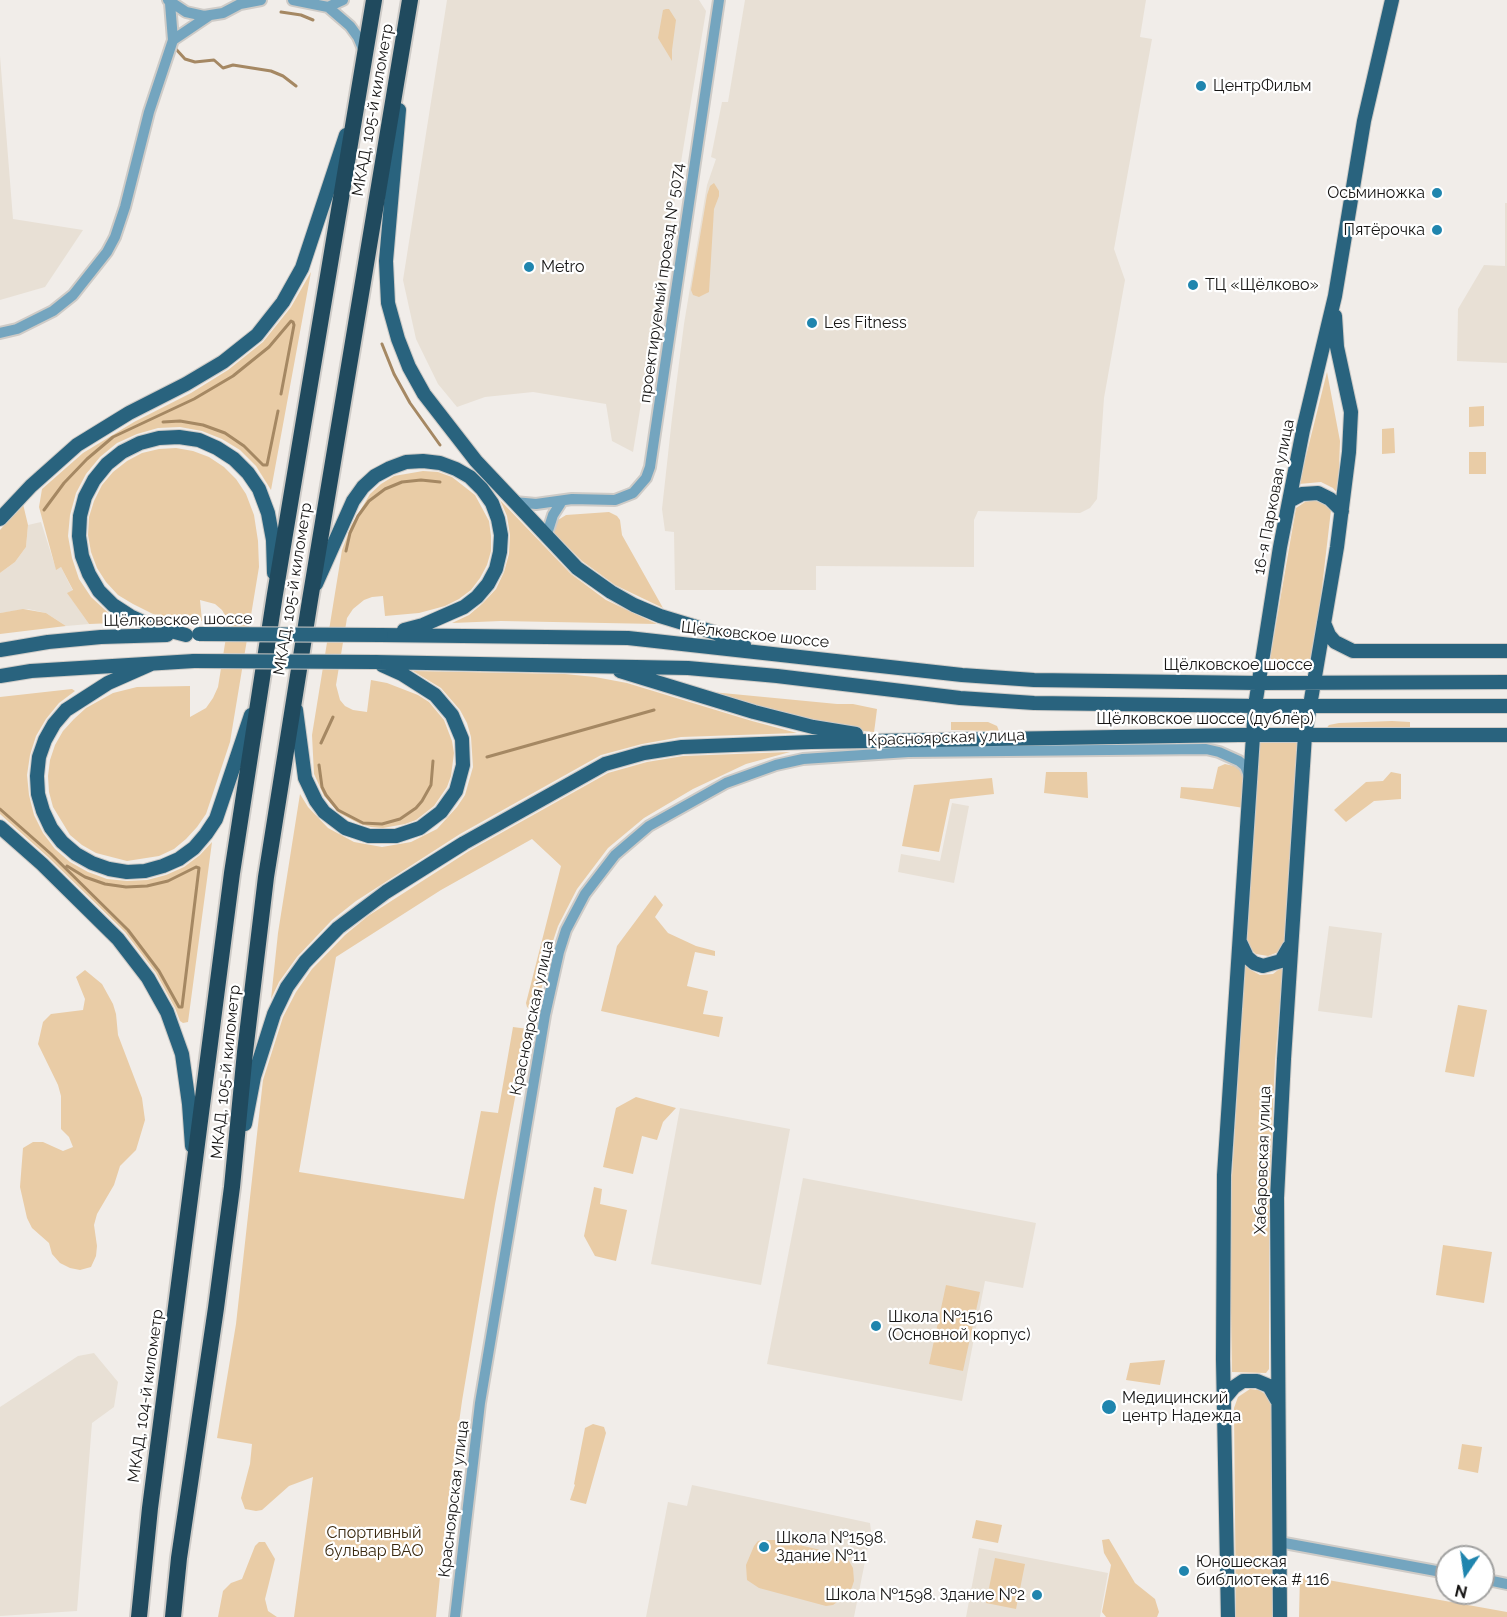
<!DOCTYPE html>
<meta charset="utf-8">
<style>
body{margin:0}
#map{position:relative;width:1507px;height:1617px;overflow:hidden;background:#f1ede9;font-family:Raleway,sans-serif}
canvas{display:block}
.north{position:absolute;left:1435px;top:1545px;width:60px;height:60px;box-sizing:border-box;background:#fff;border:2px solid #a2a2a1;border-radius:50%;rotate:193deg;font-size:16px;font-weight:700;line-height:24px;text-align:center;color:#171615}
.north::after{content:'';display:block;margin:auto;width:21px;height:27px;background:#1f85ae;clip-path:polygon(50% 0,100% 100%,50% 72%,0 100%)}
</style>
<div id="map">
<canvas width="1507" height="1617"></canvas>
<div class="north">N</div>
</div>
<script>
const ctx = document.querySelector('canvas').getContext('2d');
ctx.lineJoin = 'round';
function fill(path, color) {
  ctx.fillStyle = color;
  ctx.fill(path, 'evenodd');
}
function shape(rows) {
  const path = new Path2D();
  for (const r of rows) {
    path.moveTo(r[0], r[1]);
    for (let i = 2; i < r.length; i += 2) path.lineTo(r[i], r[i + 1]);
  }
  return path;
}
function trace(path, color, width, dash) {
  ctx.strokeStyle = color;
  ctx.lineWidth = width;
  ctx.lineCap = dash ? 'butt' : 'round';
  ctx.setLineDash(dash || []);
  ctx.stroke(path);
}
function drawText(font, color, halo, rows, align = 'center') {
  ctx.font = font + ' Raleway,sans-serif';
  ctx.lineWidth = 4.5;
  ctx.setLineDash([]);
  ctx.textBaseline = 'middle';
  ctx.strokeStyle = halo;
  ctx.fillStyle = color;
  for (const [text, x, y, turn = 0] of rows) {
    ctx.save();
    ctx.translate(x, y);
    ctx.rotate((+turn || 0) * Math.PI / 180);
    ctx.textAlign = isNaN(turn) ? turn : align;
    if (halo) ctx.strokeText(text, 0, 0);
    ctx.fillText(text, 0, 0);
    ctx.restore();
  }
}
fill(shape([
 [447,0,699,0,706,11,633,452,612,441,606,404,533,392,485,397,457,407,438,384,416,339,403,280],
 [745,0,1146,0,1140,37,1152,39,1114,249,1125,280,1104,398,1097,499,1090,508,1080,513,978,511,974,520,974,567,816,566,816,590,675,590,674,532,665,531,662,509,672,418,684,324,707,185,716,159,711,157,722,102,728,102],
 [0,56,13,219,83,230,45,287,0,300],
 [1505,203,1507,203,1507,363,1457,361,1458,309,1484,265,1505,266],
 [41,522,56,569,61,567,73,591,68,594,89,624,66,626,46,613,28,609,0,613,0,573,15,562,26,547,28,525],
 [952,803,969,806,954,883,898,872,901,854,940,861],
 [1329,926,1382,933,1372,1018,1318,1011],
 [680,1108,790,1129,761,1285,651,1264],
 [803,1178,1036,1223,1023,1288,985,1281,962,1401,767,1364],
 [94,1353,118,1382,114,1407,92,1423,77,1611,0,1616,0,1407,78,1356],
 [692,1485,870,1523,871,1531,854,1617,646,1617,668,1502,687,1506],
 [979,1548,1108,1573,1100,1617,966,1617]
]), '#e8e0d5');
fill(shape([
 [666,9,669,9,676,20,672,50,672,61,658,38,663,10],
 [714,183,719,191,719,196,714,209,709,292,699,297,693,295,691,290,707,195,710,186],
 [311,272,271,490,256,466,240,450,222,439,202,431,180,427,158,428,137,434,117,443,100,457,86,474,76,493,70,515,68,536,72,558,79,579,91,597,115,619,115,623,89,624,67,593,73,590,61,567,56,570,39,507,42,489,83,453,134,422,191,393,228,370,263,342,291,307],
 [1327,372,1340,441,1338,494,1333,488,1321,482,1299,484],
 [1484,406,1484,426,1469,427,1469,407],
 [1394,428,1395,453,1382,454,1382,429],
 [176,448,193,451,209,457,224,467,236,479,246,494,254,515,258,541,259,567,230,742,206,814,197,827,186,839,174,849,159,856,127,861,96,853,82,845,70,835,53,807,49,792,48,776,50,760,55,745,63,731,74,719,86,708,113,693,137,687,190,686,190,717,206,708,213,698,218,687,228,625,226,617,222,610,215,604,200,600,202,621,188,621,153,614,133,604,118,595,106,582,97,568,91,552,88,535,89,517,94,501,102,485,113,472,127,461,142,453,159,449],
 [1469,452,1486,452,1486,474,1469,474],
 [423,471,438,472,452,477,475,495,489,521,491,536,491,551,487,565,480,578,471,590,459,599,445,606,419,613,385,616,383,596,372,597,364,600,353,609,347,618,336,685,340,700,345,706,353,710,367,712,371,680,387,683,418,695,429,702,444,720,452,741,454,753,451,776,447,787,434,806,416,820,405,824,383,828,371,827,360,824,339,813,324,796,314,774,312,735,342,550,351,526,370,494,381,484,394,476],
 [500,500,571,574,606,600,657,624,501,621,452,623,469,615,483,603,496,589,504,572,509,554,510,535,507,516],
 [1314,500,1324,504,1331,510,1318,622,1309,668,1268,670,1296,508,1305,502],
 [23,504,28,525,26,547,15,562,0,573,0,530],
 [609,512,617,516,620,520,622,535,663,608,615,585,600,574,582,561,552,531,558,520,566,515],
 [23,609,46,613,66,626,0,634,0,613],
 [413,671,565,674,595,677,627,683,752,721,797,733,681,737,642,744,601,755,460,834,356,901,332,920,297,957,279,982,271,999,278,933,300,794,308,807,328,828,354,842,382,847,411,842,437,829,457,807,465,795,473,767,471,737,467,723,460,710,441,688],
 [72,689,75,691,59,703,46,719,36,736,30,755,27,775,29,795,34,815,43,833,55,849,70,862,88,872,107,879,127,881,147,880,166,875,184,867,200,855,212,842,188,1022,183,1023,180,1021,175,1008,156,973,125,932,48,857,0,814,0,697],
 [712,692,837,704,853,704,877,709,875,725,874,732,844,729,713,694],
 [1392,721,1410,722,1410,729,1325,730,1329,725,1339,723],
 [951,722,988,722,997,726,999,731,951,730],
 [1258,742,1298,742,1284,947,1281,951,1268,956,1256,954,1246,945],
 [790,752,746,764,693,789,644,818,608,848,577,889,558,926,550,950,536,1013,527,1007,526,1003,561,866,532,839,441,890,336,957,299,1172,464,1199,481,1111,498,1113,513,1027,528,1029,495,1204,462,1401,446,1516,436,1617,294,1617,313,1477,289,1486,262,1510,256,1511,245,1509,241,1498,250,1464,252,1444,217,1438,236,1324,263,1080,283,1017,296,992,312,969,345,935,368,916,469,851,608,773,647,762,683,756],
 [1225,764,1234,766,1243,772,1246,784,1244,808,1180,798,1181,787,1213,789,1218,767],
 [1046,772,1087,772,1088,798,1044,793],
 [1391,772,1401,774,1401,799,1374,801,1346,822,1334,810,1366,782,1383,781],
 [992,778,994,794,950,799,939,852,902,846,914,785],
 [655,895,663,905,655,917,668,933,696,946,715,951,715,956,695,952,687,986,708,991,703,1014,723,1017,719,1037,601,1011,617,946],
 [1245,964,1251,970,1260,975,1273,974,1283,966,1275,1063,1269,1200,1269,1369,1266,1373,1232,1372,1230,1251,1232,1176],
 [85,970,102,984,113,1004,116,1014,118,1035,142,1098,145,1120,136,1150,120,1166,114,1185,97,1214,94,1225,97,1246,96,1256,91,1267,80,1270,70,1268,60,1263,52,1254,49,1243,32,1228,27,1218,20,1187,23,1148,33,1142,43,1142,63,1151,73,1147,69,1137,61,1129,61,1096,58,1085,38,1044,43,1022,51,1014,83,1010,85,999,76,977],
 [1458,1005,1487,1010,1474,1077,1445,1072],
 [636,1097,676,1108,663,1122,657,1140,642,1136,633,1174,603,1167,616,1108],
 [594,1187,602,1189,600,1204,627,1210,616,1261,595,1256,584,1236],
 [1443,1245,1492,1252,1484,1303,1436,1295],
 [946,1285,980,1292,963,1371,929,1364],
 [1165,1360,1160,1385,1126,1380,1130,1363],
 [1250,1389,1259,1390,1265,1394,1272,1404,1272,1617,1236,1617,1234,1408,1238,1397],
 [593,1424,604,1427,606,1433,586,1504,570,1500,575,1485,574,1484,585,1428],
 [1462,1444,1482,1447,1478,1473,1458,1469],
 [976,1520,1002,1525,998,1543,972,1538],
 [1109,1539,1135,1583,1155,1599,1159,1612,1157,1617,1106,1617,1102,1612,1111,1565,1104,1553,1102,1540],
 [765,1540,778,1540,842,1555,849,1561,853,1568,854,1581,852,1587,849,1593,833,1605,826,1606,759,1588,747,1580,746,1565,754,1546,758,1541],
 [259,1542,265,1542,275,1559,265,1599,268,1611,277,1617,218,1617,223,1591,231,1583,242,1579,255,1546],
 [995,1558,1025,1564,1016,1609,986,1603],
 [1300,1575,1507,1612,1507,1617,1299,1617]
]), '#e9cca6');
trace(shape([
 [281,12,301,15,313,20],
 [175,48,185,59,195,62,214,60,223,68,233,65,271,71,283,76,296,86],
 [382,344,394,374,410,403,440,445],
 [163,422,180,421,203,425,225,433,244,446,263,465,267,465,278,411],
 [44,510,64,483,87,459,113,437,194,399,233,376,269,347,291,321,293,322,294,325,281,394],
 [346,551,350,533,358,516,369,501,385,489,402,482,421,480,440,482],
 [321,743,333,717],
 [487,757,654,710],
 [319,765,322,787,326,795,338,810,363,823,382,824,400,819,416,808,422,801,431,785,433,761],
 [0,809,51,854,128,930,159,971,179,1007,182,1007,199,868,196,867,168,881,147,886,126,887,105,884,85,877,67,866]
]), '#a58863', 3);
const minor = shape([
 [168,0,186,12,204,16,223,13,240,4,261,0],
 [293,0,328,7,350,26,358,37,364,51],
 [328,7,343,0],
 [173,40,210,15],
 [0,333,17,329,53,311,73,295,107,252,115,237,125,207,149,112,173,40,170,3],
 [514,502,536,504,572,499,615,500,633,493,646,478,650,467,719,0],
 [546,537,553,515,562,501],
 [1279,1542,1447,1573],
 [1483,1579,1507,1584],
 [455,1617,480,1403,545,1015,559,952,566,930,585,894,615,855,649,826,726,783,776,765,803,759,908,752,1206,749,1219,752,1239,761,1245,766,1249,776]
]);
const major = shape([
 [399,110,386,261,388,303,398,339,409,367,424,394,476,461,577,568,611,592,634,605,660,616,716,633,744,645],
 [1291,500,1302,494,1318,493,1330,499,1342,511],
 [0,519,31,486,77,445,129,413,186,384,223,362,257,335,283,302,302,268,346,135],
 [316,584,353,501,363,487,375,476,390,468,406,462,423,461,440,463,456,469,470,477,482,489,492,503,498,519,501,535,500,552,496,569,488,584,477,597,464,607,423,625,404,630],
 [1324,623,1329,635,1335,642,1353,651,1507,651],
 [186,635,152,626,130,616,113,605,99,591,89,574,82,556,79,536,80,516,85,497,94,480,107,464,122,452,140,443,159,438,179,437,199,440,217,448,234,459,248,473,259,489,268,513,273,540,274,573],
 [381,635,628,638,962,675,1034,680,1258,683,1507,682],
 [0,650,48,642,101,637,167,635],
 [375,662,688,668,777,676,960,698,1034,703,1255,706,1507,706],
 [151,664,108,683,66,710,54,724,45,740,39,757,37,776,38,794,43,811,51,828,62,842,76,854,92,863,109,869,127,872,145,871,163,866,179,859,194,848,206,834,216,819,251,715],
 [620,671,754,712,813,727,856,734],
 [0,676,31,671,194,661],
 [296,710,305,778,316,801,324,812,345,828,369,836,396,836,420,828,441,812,456,791,463,765,462,739,452,715,435,695,402,674,382,665],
 [0,827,42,864,118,939,148,978,167,1012,182,1054,189,1104,192,1146],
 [1240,942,1247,957,1254,963,1263,966,1281,961,1289,947],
 [245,1124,254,1077,274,1014,287,987,305,962,338,928,386,892,464,843,605,764,644,753,682,747,811,742,1239,735,1507,735],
 [1224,1399,1234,1387,1243,1381,1257,1381,1269,1386,1277,1400],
 [1228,1617,1223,1359,1224,1175,1255,706,1280,547,1303,430,1335,296,1364,121,1392,0],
 [1280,1617,1277,1198,1284,1059,1305,735,1337,547,1349,452,1351,412,1337,347,1335,316]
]);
const highway = shape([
 [139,1617,150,1508,232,873,275,594,374,0],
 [173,1617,179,1558,216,1308,232,1187,245,1052,266,877,310,600,410,0]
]);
trace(minor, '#cecbc7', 14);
trace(major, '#cecbc7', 16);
trace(highway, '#cecbc7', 20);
trace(minor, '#74a5bf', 10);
trace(major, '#29637e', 14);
trace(highway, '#204a5e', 16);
const majorBridge = shape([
 [199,634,381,635],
 [194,661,375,662]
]);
trace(majorBridge, '#cecbc7', 16, []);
trace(majorBridge, '#29637e', 14);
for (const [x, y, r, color] of [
 [1201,86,6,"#1f85ae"],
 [1437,193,6,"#1f85ae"],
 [1437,230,6,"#1f85ae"],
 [529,267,6,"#1f85ae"],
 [1193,285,6,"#1f85ae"],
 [812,323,6,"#1f85ae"],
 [876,1326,6,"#1f85ae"],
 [1109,1407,8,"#1f85ae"],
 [764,1547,6,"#1f85ae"],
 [1184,1571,6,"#1f85ae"],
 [1037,1595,6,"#1f85ae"]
]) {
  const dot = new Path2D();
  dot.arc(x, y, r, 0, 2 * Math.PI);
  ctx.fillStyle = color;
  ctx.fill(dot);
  trace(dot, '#fff', 2);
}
drawText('16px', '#171615', '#fff', [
 ["ЦентрФильм",1213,86],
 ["Осьминожка",1425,193,"right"],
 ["Пятёрочка",1425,230,"right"],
 ["Metro",541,267],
 ["ТЦ «Щёлково»",1205,285],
 ["Les Fitness",824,323],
 ["Школа №1516",888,1317],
 ["(Основной корпус)",888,1335],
 ["Медицинский",1122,1398],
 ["центр Надежда",1122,1416],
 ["Школа №1598.",776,1538],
 ["Здание №11",776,1556],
 ["Юношеская",1196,1562],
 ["библиотека # 116",1196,1580],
 ["Школа №1598. Здание №2",1025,1595,"right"]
], 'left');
drawText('16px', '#171615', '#fff', [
 ["МКАД, 105-й километр",373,110,-80],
 ["проектируемый проезд № 5074",662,283,-82],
 ["16-я Парковая улица",1274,497,-79],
 ["МКАД, 105-й километр",293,589,-81],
 ["Щёлковское шоссе",178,620,-1],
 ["Щёлковское шоссе",755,635,6],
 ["Щёлковское шоссе",1238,665],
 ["Щёлковское шоссе (дублёр)",1205,719],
 ["Красноярская улица",946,738,-2],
 ["Красноярская улица",532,1018,-78],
 ["МКАД, 105-й километр",226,1072,-84],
 ["Хабаровская улица",1263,1160,-88],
 ["МКАД, 104-й километр",146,1396,-82],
 ["Красноярская улица",454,1499,-83]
]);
drawText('16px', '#3a2910', '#fff', [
 ["Спортивный",374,1533],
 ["бульвар ВАО",374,1551]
]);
</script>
